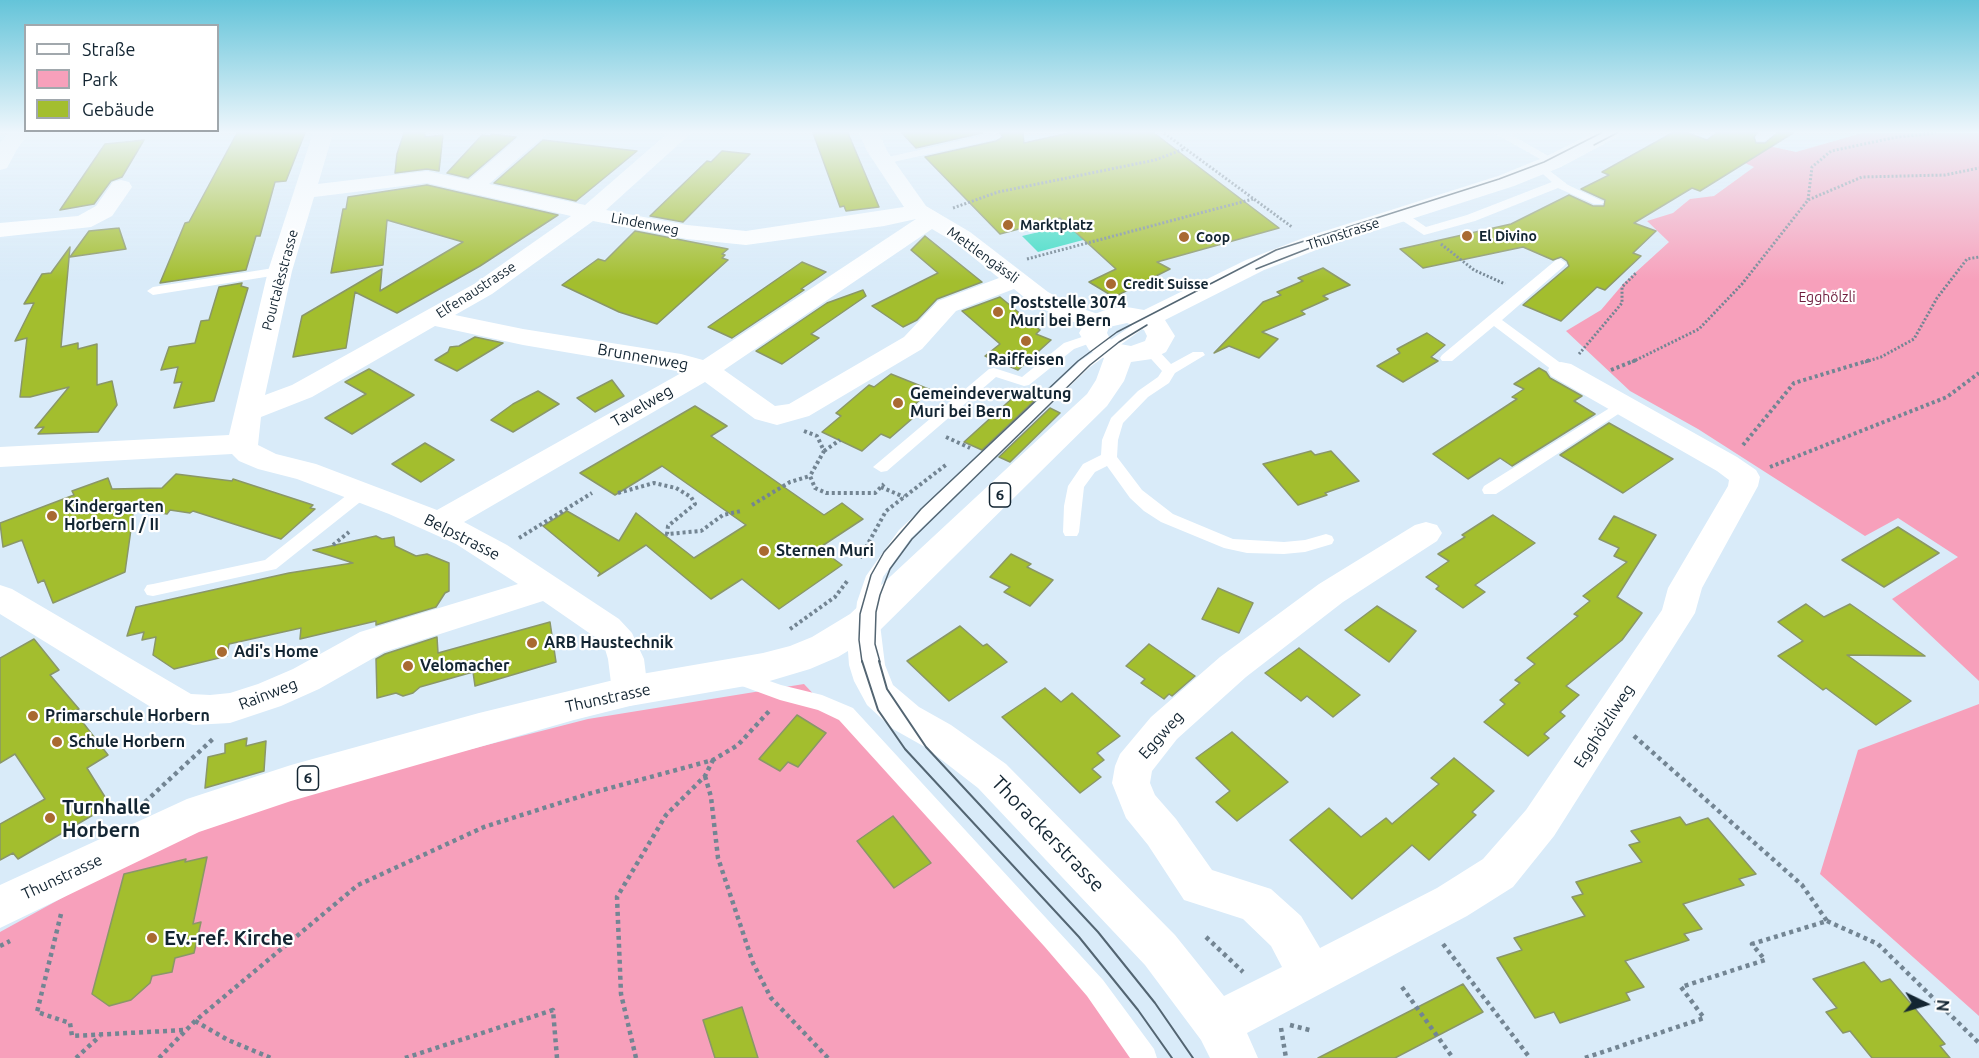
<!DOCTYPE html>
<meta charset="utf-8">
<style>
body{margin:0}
#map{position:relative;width:1979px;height:1058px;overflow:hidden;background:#d9ebf9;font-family:Ubuntu,sans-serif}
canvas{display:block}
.legend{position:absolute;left:24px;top:24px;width:195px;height:108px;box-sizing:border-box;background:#fff;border:2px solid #a1a8ad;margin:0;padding:8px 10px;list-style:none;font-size:18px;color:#132532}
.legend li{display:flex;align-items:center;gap:12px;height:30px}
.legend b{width:30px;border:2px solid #a1a8ad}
.north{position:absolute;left:1895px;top:974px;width:60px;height:60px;-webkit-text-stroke:4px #fff;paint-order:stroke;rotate:95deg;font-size:16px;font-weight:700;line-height:24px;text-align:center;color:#132532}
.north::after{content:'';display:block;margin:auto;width:21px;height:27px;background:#132532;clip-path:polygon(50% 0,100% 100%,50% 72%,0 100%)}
</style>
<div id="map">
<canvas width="1979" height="1058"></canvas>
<ul class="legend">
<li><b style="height:8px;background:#fff"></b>Straße</li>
<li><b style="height:16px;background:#f7a0bb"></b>Park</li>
<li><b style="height:16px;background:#a3be2e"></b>Gebäude</li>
</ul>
<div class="north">N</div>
</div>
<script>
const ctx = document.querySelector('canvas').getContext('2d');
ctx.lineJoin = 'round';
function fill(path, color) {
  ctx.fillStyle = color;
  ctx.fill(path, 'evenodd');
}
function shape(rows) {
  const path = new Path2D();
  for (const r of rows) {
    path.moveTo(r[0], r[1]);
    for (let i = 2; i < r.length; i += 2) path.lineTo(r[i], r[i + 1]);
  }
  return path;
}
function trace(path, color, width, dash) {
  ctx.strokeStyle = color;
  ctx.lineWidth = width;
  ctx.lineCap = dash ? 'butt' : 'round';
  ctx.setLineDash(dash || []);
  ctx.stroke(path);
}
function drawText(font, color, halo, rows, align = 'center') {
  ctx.font = font + ' Ubuntu,sans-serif';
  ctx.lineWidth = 4.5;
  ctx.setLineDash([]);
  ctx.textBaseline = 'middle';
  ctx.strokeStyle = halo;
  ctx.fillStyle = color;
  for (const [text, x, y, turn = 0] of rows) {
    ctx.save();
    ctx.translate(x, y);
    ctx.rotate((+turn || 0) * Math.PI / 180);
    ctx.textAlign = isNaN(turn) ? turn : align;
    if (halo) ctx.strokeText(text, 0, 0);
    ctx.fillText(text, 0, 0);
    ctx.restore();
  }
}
fill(shape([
 [1862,133,1979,133,1979,681,1892,599,1958,557,1898,518,1865,536,1698,429,1630,391,1566,331,1601,310,1624,283,1669,242,1647,221,1673,213,1690,199,1714,196,1754,167,1734,158,1760,144,1796,152],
 [804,684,822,703,836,708,1145,1058,0,1058,0,932,144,853,252,810,378,773,588,719],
 [1979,704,1979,1016,1820,874,1858,750]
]), '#f7a0bb');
fill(shape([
 [1086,221,1102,235,1038,252,1022,236]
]), '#3edbc3');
const building = shape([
 [237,133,305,133,286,181,275,182,260,236,256,236,246,270,160,283,185,223,189,222,237,133],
 [404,133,425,133,425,137,443,135,439,171,427,169,395,173,397,154,404,133],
 [813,133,848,133,879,207,846,211,844,206,840,207,813,133],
 [902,133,982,133,916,148,902,133],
 [1000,133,1023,133,1024,143,1069,133,1154,133,1279,228,1157,262,1170,269,1114,297,1089,282,1116,269,1060,218,1000,234,925,157,996,141,1003,137,1000,133],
 [1672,133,1688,133,1707,140,1716,133,1757,133,1754,137,1756,143,1765,143,1777,133,1793,133,1700,191,1692,188,1634,223,1656,231,1633,253,1641,256,1605,290,1597,287,1561,321,1523,305,1569,266,1567,261,1561,257,1553,260,1523,247,1423,268,1400,249,1511,224,1569,195,1593,206,1604,206,1605,200,1581,189,1609,175,1602,172,1672,133],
 [492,134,516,137,468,178,447,173,482,135,489,136,492,134],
 [144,140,122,177,111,181,94,204,60,210,105,144,144,140],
 [543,140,637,151,576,201,494,183,543,140],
 [722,151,750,154,683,222,650,216,707,161,711,162,722,151],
 [427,185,558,215,480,266,397,313,355,292,346,348,293,357,302,316,382,269,380,291,463,242,387,220,383,265,331,273,343,209,346,209,348,197,427,185],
 [119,228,126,249,70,257,89,231,119,228],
 [635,231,728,249,722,254,725,255,722,258,728,260,657,324,619,312,562,285,598,259,605,261,635,231],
 [925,236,982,282,937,299,917,320,903,327,872,306,938,273,911,250,925,236],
 [70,247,61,347,78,343,78,349,97,344,97,385,112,381,117,405,98,432,38,434,44,427,35,428,69,387,30,397,20,397,27,338,15,341,34,303,24,304,42,274,51,273,70,247],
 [802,262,826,272,801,289,804,290,732,338,708,327,802,262],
 [1323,268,1350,285,1323,296,1328,299,1301,311,1305,314,1262,332,1278,339,1259,358,1229,346,1214,353,1263,302,1281,295,1277,292,1303,281,1298,278,1323,268],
 [242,283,241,286,248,288,214,401,174,408,182,382,174,383,178,367,161,370,169,347,195,343,201,321,209,320,219,287,242,283],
 [863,290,866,296,811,334,819,338,782,364,756,351,827,303,863,290],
 [1000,297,1040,330,1036,334,1051,340,1018,370,985,356,1000,344,962,311,1000,297],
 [1427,333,1445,345,1431,357,1438,361,1403,382,1377,366,1400,353,1397,349,1427,333],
 [475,337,503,343,457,371,435,360,448,352,450,347,459,346,475,337],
 [1539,368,1546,372,1550,378,1582,396,1574,401,1595,414,1512,466,1500,458,1468,479,1433,454,1517,399,1512,397,1524,389,1514,384,1539,368],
 [369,369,414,395,352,434,325,418,366,394,345,382,369,369],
 [891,374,931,390,912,407,921,411,890,438,881,434,862,451,822,432,841,416,836,413,869,385,874,387,891,374],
 [612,380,624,396,595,412,577,398,612,380],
 [538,391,559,404,513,432,491,420,513,404,538,391],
 [1017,394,1034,401,982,450,964,442,1017,394],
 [695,406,727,426,711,436,824,515,842,503,863,519,819,548,842,565,779,609,742,579,711,599,646,545,598,576,600,573,543,526,567,511,619,541,636,513,694,558,746,525,662,466,615,495,580,473,695,406],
 [1050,408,1060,413,1010,462,999,457,1050,408],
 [1609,423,1673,459,1623,493,1560,455,1609,423],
 [425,443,454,460,421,482,392,464,425,443],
 [1311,451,1315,455,1331,451,1359,481,1325,493,1327,495,1298,505,1263,464,1311,451],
 [176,474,232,481,233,479,313,505,310,508,315,509,281,539,193,511,190,513,170,510,167,514,134,508,125,572,53,603,44,580,38,583,22,540,3,547,0,523,74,495,72,491,108,478,112,489,162,488,176,474],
 [1493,515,1535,543,1475,585,1485,592,1463,608,1436,589,1439,586,1426,577,1449,561,1438,554,1465,537,1462,535,1493,515],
 [1614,516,1656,535,1617,597,1642,613,1622,640,1566,686,1579,695,1560,712,1565,716,1544,734,1549,738,1528,756,1484,722,1505,704,1500,700,1520,683,1515,680,1535,664,1527,658,1578,616,1574,614,1590,601,1583,596,1627,562,1614,556,1619,548,1599,539,1614,516],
 [1898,527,1939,553,1884,587,1842,560,1898,527],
 [376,536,382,539,394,537,395,546,416,556,427,554,449,563,449,591,445,593,436,607,376,625,376,621,300,639,301,628,229,644,227,656,174,669,153,655,156,637,142,640,144,632,127,636,136,607,289,573,353,563,313,550,376,536],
 [1011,554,1031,564,1027,567,1053,580,1030,606,1004,592,1010,587,990,577,1011,554],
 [1218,588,1253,603,1239,633,1202,619,1218,588],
 [1806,604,1824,617,1850,604,1925,656,1847,655,1911,701,1876,725,1826,688,1823,690,1778,656,1803,641,1778,622,1806,604],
 [1377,606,1416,631,1389,662,1345,630,1377,606],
 [550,622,556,662,475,686,473,672,420,687,413,693,403,696,396,693,377,698,376,659,385,654,437,637,438,653,550,622],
 [960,626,983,646,987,644,1007,662,949,701,907,661,960,626],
 [34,639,59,670,50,675,79,709,74,711,108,755,87,768,110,805,18,859,13,853,0,860,0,824,45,799,15,754,0,763,0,658,34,639],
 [1149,644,1195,676,1172,696,1169,694,1164,699,1141,683,1145,679,1126,666,1149,644],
 [1299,648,1360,695,1333,717,1307,696,1301,701,1265,673,1299,648],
 [1045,688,1061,702,1072,693,1120,736,1097,753,1104,760,1092,769,1101,777,1080,793,1002,717,1045,688],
 [797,715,826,733,798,767,788,762,780,771,759,759,797,715],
 [1232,732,1288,782,1237,821,1216,802,1230,791,1196,758,1232,732],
 [247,738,246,746,266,741,264,771,205,788,208,757,225,753,225,744,247,738],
 [1454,758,1494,791,1472,812,1476,815,1429,860,1412,845,1352,899,1290,840,1329,808,1361,837,1386,818,1392,824,1439,784,1431,778,1454,758],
 [893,816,931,863,894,888,857,841,893,816],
 [1680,817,1686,825,1708,818,1756,874,1739,879,1744,885,1683,904,1702,929,1684,934,1689,940,1625,961,1644,987,1626,993,1630,1000,1560,1023,1554,1012,1535,1018,1497,958,1522,950,1514,938,1585,916,1572,897,1583,894,1576,882,1642,862,1629,845,1640,842,1631,831,1680,817],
 [207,857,193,924,201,922,194,953,175,958,172,972,152,976,150,983,131,1000,109,1006,92,994,124,874,186,859,185,862,207,857],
 [1864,962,1881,982,1890,979,1945,1044,1940,1046,1950,1058,1872,1058,1850,1031,1843,1033,1826,1012,1837,1008,1813,979,1864,962],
 [1463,984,1483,1012,1395,1058,1318,1058,1463,984],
 [742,1007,758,1058,715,1058,703,1020,742,1007]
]);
fill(building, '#a3be2e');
trace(building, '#8a9768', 1.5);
trace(shape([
 [1164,133,1292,227],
 [1808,200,1812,167,1831,151,1897,137,1936,133],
 [953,208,998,192,1155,160,1184,149],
 [1441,244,1474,270,1505,284],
 [1027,259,1253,199],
 [1579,354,1622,303,1622,287,1637,272],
 [1632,362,1699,329,1742,284,1808,200,1862,177,1945,175,1979,168],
 [1865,362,1881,357,1914,339,1937,298,1967,259,1979,257]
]), '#738593', 3, [2, 2]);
trace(shape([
 [1611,370,1636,360],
 [804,431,817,436,824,451,810,476,815,488,826,493,875,493,884,484],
 [946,437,970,448],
 [1743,445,1794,383,1870,360],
 [824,451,840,440],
 [1770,467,1947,397,1979,373],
 [881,487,904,497],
 [618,493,654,483,676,488,691,497,695,504,668,526,667,534,701,531,723,515,741,511],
 [752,505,790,482,810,476],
 [519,538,592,493],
 [333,545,349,532],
 [860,558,886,511,947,464],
 [790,629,835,597,848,580]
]), '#738593', 4, [3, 3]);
trace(shape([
 [705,776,711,797,718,858,753,963,771,998,828,1058],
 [145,802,214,738],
 [61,914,37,1012,70,1023,72,1036,185,1030],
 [1827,921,1878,944,1979,1043],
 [1206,937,1243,972],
 [1443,944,1530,1058],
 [0,946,10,941],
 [1402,987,1453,1058],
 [195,1021,228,1040,271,1058],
 [1290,1025,1313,1031],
 [1281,1028,1286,1058],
 [76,1058,100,1036],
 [159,1058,195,1021,358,885,484,827,588,794,713,760,738,745,771,709],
 [405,1058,553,1010,557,1058],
 [636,1058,621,994,617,897,666,815,705,776,713,760],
 [1585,1058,1704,1018,1681,987,1765,960,1752,944,1827,921,1802,885,1633,735]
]), '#738593', 4.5, [4, 4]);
fill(shape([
 [994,133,1001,136,996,139,884,164,878,161,884,158,994,133],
 [1494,133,1508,133,1559,162,1557,164,1549,164,1494,133],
 [1762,133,1775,133,1764,141,1756,141,1756,137,1762,133],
 [1541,164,1568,185,1604,202,1602,204,1594,204,1558,188,1475,221,1424,235,1394,215,1396,212,1404,212,1426,227,1467,215,1552,182,1535,167,1541,164],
 [1560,259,1566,263,1564,266,1502,320,1566,367,1568,370,1566,373,1556,373,1494,326,1452,361,1442,361,1440,358,1442,355,1556,260,1560,259],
 [280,267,284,268,286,271,284,274,153,295,147,291,153,287,280,267],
 [1147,315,1154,319,1152,322,1090,367,911,538,883,577,870,625,864,627,858,625,855,620,857,602,866,576,899,530,1080,361,1147,315],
 [1094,333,1101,337,1099,340,1074,349,1029,385,1024,386,996,377,887,471,881,472,873,467,989,369,994,368,1022,377,1064,343,1094,333],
 [1150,346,1155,347,1171,364,1193,352,1203,352,1205,355,1175,373,1169,383,1148,397,1123,423,1118,440,1117,457,1142,490,1173,514,1233,539,1284,542,1305,540,1326,534,1332,536,1334,540,1332,544,1305,552,1284,554,1247,553,1224,548,1161,522,1144,511,1130,498,1107,466,1095,472,1084,487,1079,532,1077,536,1065,536,1063,532,1064,506,1068,486,1083,464,1101,455,1102,440,1111,418,1138,391,1158,377,1162,371,1143,350,1150,346],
 [1621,401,1628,406,1626,409,1496,494,1484,494,1482,490,1484,486,1621,401],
 [363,486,369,487,371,491,369,495,276,569,153,596,147,595,144,590,147,585,153,584,265,560,357,487,363,486],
 [738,670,781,685,822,695,853,708,1103,980,1154,1049,1157,1058,1130,1058,1087,996,1044,946,839,720,818,710,780,700,731,682,729,677,731,672,738,670]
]), '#fff');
fill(shape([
 [8,133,29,133,17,149,7,168,0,170,0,143,8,133],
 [313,133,333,133,318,184,427,171,469,180,524,133,547,133,489,184,585,205,668,133,691,133,606,210,687,225,746,231,904,207,867,151,859,133,879,133,887,151,926,206,970,232,1048,292,1077,307,1107,317,1111,322,1107,327,1098,330,1059,317,1030,302,1014,289,956,311,922,349,809,416,777,425,755,419,705,382,464,522,507,545,619,619,632,633,644,659,648,691,643,701,630,706,617,701,612,691,608,659,605,649,595,637,543,601,384,652,319,689,281,706,230,723,193,725,167,717,0,614,0,585,12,589,191,694,210,695,230,693,258,684,293,669,360,632,518,584,456,544,389,514,297,479,258,469,239,461,232,454,0,467,0,447,229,435,268,271,313,133],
 [427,183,571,216,474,284,292,385,265,395,292,271,314,197,427,183],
 [916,219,703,360,681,354,523,329,455,315,492,294,593,221,687,239,746,245,884,226,916,219],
 [932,229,954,242,999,278,938,301,904,337,789,404,775,406,724,370,932,229],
 [435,326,523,345,683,372,437,510,316,464,276,454,258,445,261,417,312,397,435,326],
 [121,180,129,182,132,187,112,216,91,227,0,237,0,223,78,216,96,206,113,182,121,180],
 [1561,362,1571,364,1737,457,1756,470,1760,477,1758,486,1702,588,1695,613,1554,836,1513,887,1467,916,1247,1033,1258,1058,1210,1058,1201,1040,1145,965,978,788,925,747,893,729,867,705,854,681,849,665,846,624,851,615,863,611,875,615,880,624,885,665,893,685,919,707,951,725,1006,764,1175,935,1224,996,1282,967,1271,946,1243,919,1184,900,1148,845,1126,818,1112,783,1115,766,1120,754,1151,717,1220,657,1319,584,1415,525,1426,522,1437,525,1442,533,1437,541,1343,602,1246,677,1177,739,1152,771,1150,783,1155,795,1176,819,1212,870,1271,889,1301,916,1320,948,1437,888,1483,859,1526,810,1662,610,1668,588,1728,486,1729,480,1717,471,1551,376,1548,370,1551,364,1561,362]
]), '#fff');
fill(shape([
 [1593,133,1620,133,1617,137,1561,167,1514,186,1324,247,1264,270,1165,320,1175,336,1166,352,1152,359,1131,362,1124,381,1107,406,876,634,838,657,810,669,763,683,630,706,574,720,291,801,199,832,0,928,0,885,187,799,291,765,479,713,630,676,763,653,790,646,812,637,850,614,1087,394,1096,380,1104,358,1089,350,1079,333,1089,316,1111,308,1127,307,1144,310,1246,260,1306,237,1498,176,1545,157,1593,133],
 [1127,323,1144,330,1147,336,1145,341,1131,346,1120,344,1110,339,1107,333,1109,327,1127,323]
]), '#fff');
trace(shape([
 [1594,145,1617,133],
 [1256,269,1315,246],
 [862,662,859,640,860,614,871,575,884,552,921,509,1078,361,1117,332,1276,250,1499,179,1544,162,1601,133],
 [880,662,875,644,876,612,880,595,890,569,912,539,1090,365,1119,342,1147,325]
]), '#536572', 1.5);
trace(shape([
 [862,661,878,710,905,749,1079,937,1138,1010,1172,1058],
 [879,661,887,689,926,747,1098,932,1155,1003,1193,1058]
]), '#536572', 2);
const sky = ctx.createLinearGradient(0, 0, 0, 281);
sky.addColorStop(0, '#64c4d9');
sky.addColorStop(0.47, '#eef6fc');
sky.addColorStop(1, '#eef6fc00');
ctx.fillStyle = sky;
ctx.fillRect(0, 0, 1979, 281);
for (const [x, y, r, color] of [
 [1008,225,6,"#a96a31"],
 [1467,236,6,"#a96a31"],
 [1184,237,6,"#a96a31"],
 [1111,284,6,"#a96a31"],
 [998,312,6,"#a96a31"],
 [1026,341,6,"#a96a31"],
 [898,403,6,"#a96a31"],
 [52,516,6,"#a96a31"],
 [764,551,6,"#a96a31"],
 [532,643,6,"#a96a31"],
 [222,652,6,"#a96a31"],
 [408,666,6,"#a96a31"],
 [33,716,6,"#a96a31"],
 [57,742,6,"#a96a31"],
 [50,818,6,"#a96a31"],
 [152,938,6,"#a96a31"]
]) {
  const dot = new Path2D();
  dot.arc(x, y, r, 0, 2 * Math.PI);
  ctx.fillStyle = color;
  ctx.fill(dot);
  trace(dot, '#fff', 2);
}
drawText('14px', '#132532', '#fff', [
 ["Lindenweg",645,224,11],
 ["Thunstrasse",1343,234,-18],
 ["Mettlengässli",983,255,36],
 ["Pourtalèsstrasse",280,280,-75],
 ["Elfenaustrasse",476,290,-33]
]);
drawText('bold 14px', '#132532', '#fff', [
 ["Marktplatz",1020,225],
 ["El Divino",1479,236],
 ["Coop",1196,237],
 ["Credit Suisse",1123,284]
], 'left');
drawText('14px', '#6f1e3e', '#fff', [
 ["Egghölzli",1827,297]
]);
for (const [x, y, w] of [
 [1000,495,21],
 [308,778,21]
]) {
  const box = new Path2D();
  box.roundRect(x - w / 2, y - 12, w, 24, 4.5);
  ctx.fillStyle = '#fff';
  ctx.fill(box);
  trace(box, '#132532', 1.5);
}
drawText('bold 15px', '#132532', null, [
 ["6",1000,495],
 ["6",308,778]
]);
drawText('bold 16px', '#132532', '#fff', [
 ["Poststelle 3074",1010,303],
 ["Muri bei Bern",1010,321],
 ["Raiffeisen",1026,360,"center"],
 ["Gemeindeverwaltung",910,394],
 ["Muri bei Bern",910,412],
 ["Kindergarten",64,507],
 ["Horbern I / II",64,525],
 ["Sternen Muri",776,551],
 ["ARB Haustechnik",544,643],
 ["Adi's Home",234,652],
 ["Velomacher",420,666],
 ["Primarschule Horbern",45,716],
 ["Schule Horbern",69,742]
], 'left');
drawText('16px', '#132532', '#fff', [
 ["Brunnenweg",643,357,10],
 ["Tavelweg",642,406,-30],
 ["Belpstrasse",462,537,27],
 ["Rainweg",268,694,-21],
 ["Thunstrasse",608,698,-12],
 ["Egghölzliweg",1604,726,-57],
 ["Eggweg",1161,735,-48],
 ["Thunstrasse",62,877,-25]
]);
drawText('bold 20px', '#132532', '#fff', [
 ["Turnhalle",62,807],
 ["Horbern",62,830],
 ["Ev.-ref. Kirche",164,938]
], 'left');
drawText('20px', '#132532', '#fff', [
 ["Thorackerstrasse",1048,834,46]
]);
</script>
